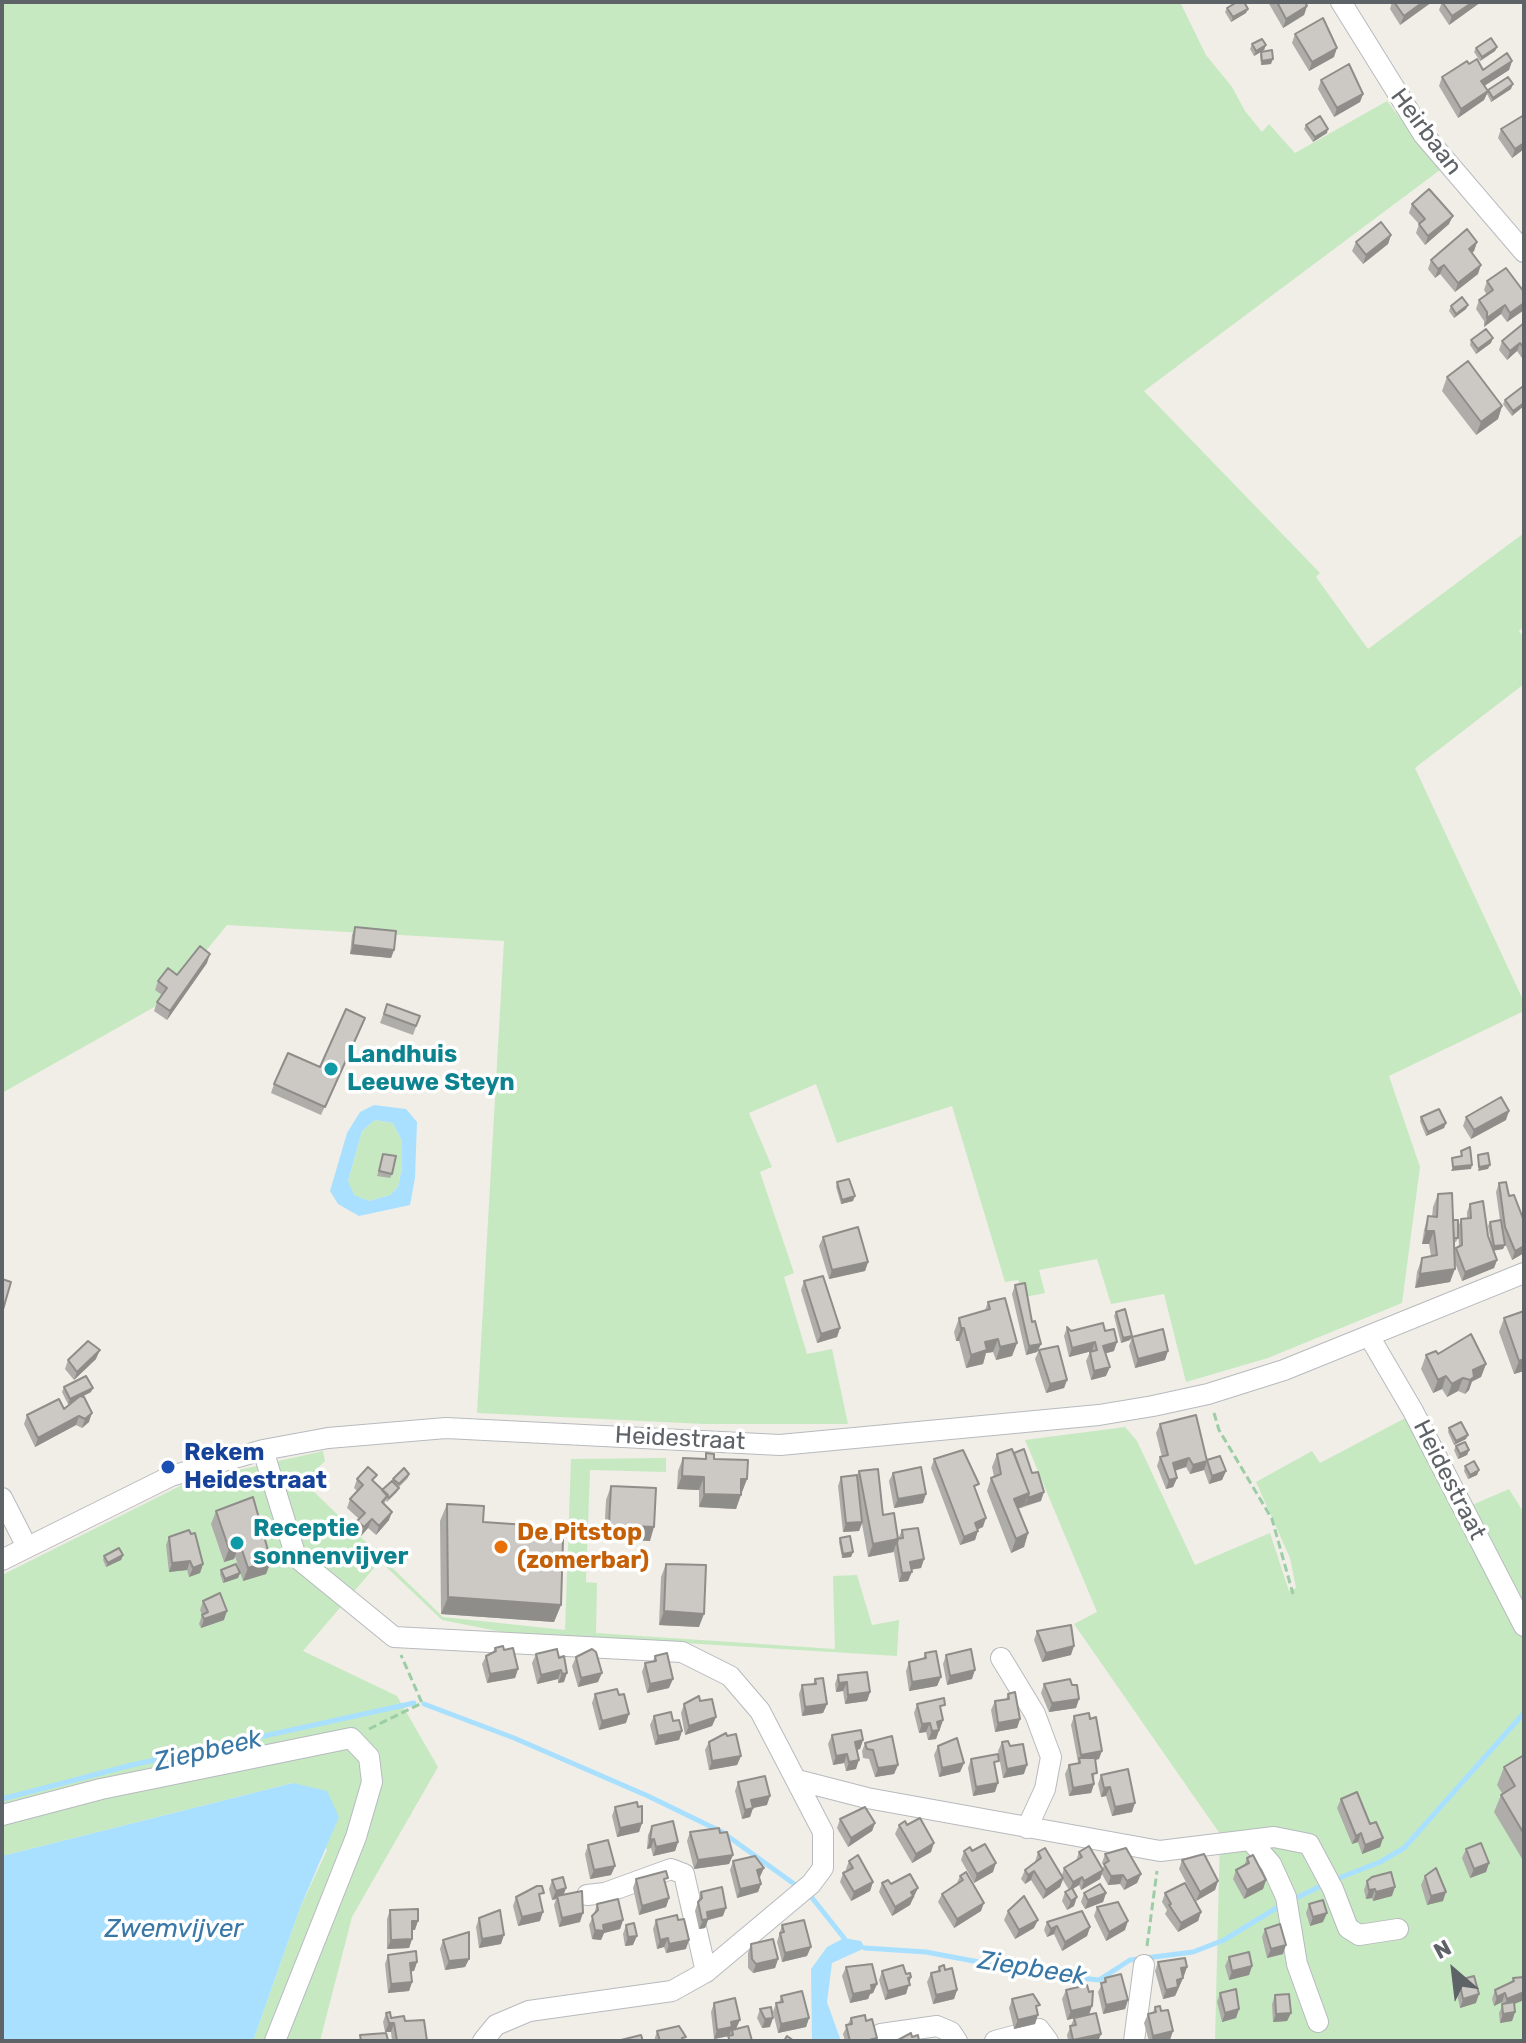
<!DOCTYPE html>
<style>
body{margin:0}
#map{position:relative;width:1526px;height:2043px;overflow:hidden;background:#f1eee7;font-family:Rubik,sans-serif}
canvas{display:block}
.frame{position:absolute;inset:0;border:4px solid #5e6368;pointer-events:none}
.north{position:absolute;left:1414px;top:1931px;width:80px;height:80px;-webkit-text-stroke:6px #fff;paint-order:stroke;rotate:332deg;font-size:22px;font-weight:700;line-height:32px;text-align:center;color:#5e6368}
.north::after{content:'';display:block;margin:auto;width:28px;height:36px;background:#5e6368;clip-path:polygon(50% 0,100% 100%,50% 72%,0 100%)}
</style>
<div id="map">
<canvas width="1526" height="2043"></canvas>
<div class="frame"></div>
<div class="north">N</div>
</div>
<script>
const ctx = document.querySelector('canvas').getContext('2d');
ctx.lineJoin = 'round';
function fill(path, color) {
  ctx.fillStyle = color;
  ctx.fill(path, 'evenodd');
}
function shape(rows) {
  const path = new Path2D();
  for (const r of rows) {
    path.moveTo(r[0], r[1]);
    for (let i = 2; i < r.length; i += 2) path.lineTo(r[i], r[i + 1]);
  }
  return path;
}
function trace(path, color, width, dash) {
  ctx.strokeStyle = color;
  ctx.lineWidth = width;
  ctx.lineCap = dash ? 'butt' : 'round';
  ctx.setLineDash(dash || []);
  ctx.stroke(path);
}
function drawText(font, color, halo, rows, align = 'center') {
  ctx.font = font + ' Rubik,sans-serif';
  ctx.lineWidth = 7;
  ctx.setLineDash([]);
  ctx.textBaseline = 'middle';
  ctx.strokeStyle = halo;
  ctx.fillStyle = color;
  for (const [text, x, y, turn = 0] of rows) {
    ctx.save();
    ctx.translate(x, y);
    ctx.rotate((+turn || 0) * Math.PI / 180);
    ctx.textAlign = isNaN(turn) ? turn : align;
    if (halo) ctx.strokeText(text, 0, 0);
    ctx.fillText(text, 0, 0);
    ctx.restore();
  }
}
fill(shape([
 [2,2,1180,2,1206,55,1232,87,1245,111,1262,132,1269,124,1295,153,1387,101,1440,170,1144,391,1320,573,1316,577,1368,649,1524,533,1524,626,1519,631,1524,638,1524,684,1415,768,1524,1002,1524,1011,1389,1076,1420,1167,1402,1303,1268,1358,1186,1382,1164,1294,1111,1304,1097,1259,1039,1270,1045,1293,1025,1297,1018,1280,1005,1282,952,1106,837,1143,816,1084,749,1113,772,1167,760,1172,794,1273,784,1277,807,1354,832,1349,848,1424,705,1424,477,1413,504,941,227,925,165,1001,2,1093],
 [375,1120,393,1123,402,1141,402,1167,398,1187,390,1195,369,1201,353,1195,348,1181,362,1131],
 [1411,1415,1524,1636,1524,2041,1215,2041,1220,1834,1074,1624,1097,1612,1025,1440,1125,1427,1137,1441,1195,1565,1270,1533,1289,1591,1296,1588,1290,1558,1256,1482,1312,1451,1320,1463],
 [323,1451,325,1461,304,1482,443,1617,565,1630,571,1459,666,1458,666,1472,590,1470,586,1582,597,1583,596,1633,835,1649,833,1576,857,1575,872,1625,899,1620,897,1656,502,1632,442,1620,380,1561,303,1651,397,1696,438,1767,352,1917,320,2041,253,2041,300,1908,327,1850,293,1783,2,1856,2,1575,190,1481],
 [1509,1489,1524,1513,1524,1611,1472,1505]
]), '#c6e9c2');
fill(shape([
 [374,1105,406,1109,417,1122,415,1178,410,1205,359,1216,338,1204,330,1191,347,1133,360,1112],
 [375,1120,393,1123,402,1141,402,1167,398,1187,390,1195,369,1201,354,1195,348,1181,362,1131],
 [293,1783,327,1791,339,1817,300,1908,253,2041,2,2041,2,1856],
 [844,1938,861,1941,865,1948,832,1963,827,2002,841,2041,812,2041,811,1969,827,1947]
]), '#a9e0ff');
trace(shape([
 [424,1704,514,1738,648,1796,722,1832,797,1886],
 [2,1799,132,1765,414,1703],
 [1334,1880,1380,1862,1404,1848,1524,1713],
 [809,1894,844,1938],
 [1292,1900,1321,1886],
 [865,1948,926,1952,1037,1973,1099,1980,1130,1960,1193,1952,1224,1940,1283,1904]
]), '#a9e0ff', 5);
const minor = shape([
 [1341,2,1423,134,1524,252],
 [1369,1336,1413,1411,1524,1626],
 [263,1450,296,1557,394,1637,682,1652,730,1676,760,1711,823,1832,823,1868,811,1884,706,1972,672,1991,529,2011,496,2025,483,2041],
 [2,1498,27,1547],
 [2,1560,171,1476,263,1450,328,1438,446,1428,780,1445,1099,1415,1153,1406,1208,1394,1284,1370,1524,1273],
 [1001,1658,1035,1714,1051,1757,1045,1789,1027,1828],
 [797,1780,867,1798,1160,1851,1274,1837,1309,1844,1333,1889,1348,1928,1359,1935,1398,1929],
 [2,1815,101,1789,351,1738,369,1757,372,1782,356,1837,275,2041],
 [1250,1840,1271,1864,1286,1897,1297,1964,1318,2022],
 [587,1895,605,1893,671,1869,684,1874,706,1972],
 [881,2034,937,2026,951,2032,957,2041],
 [995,2041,1039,2029,1048,2041],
 [1134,2041,1144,1965]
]);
trace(minor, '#b7babe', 22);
trace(shape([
 [1214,1413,1219,1430,1272,1519,1293,1594],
 [369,1729,422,1703,401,1655],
 [1147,1946,1157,1871]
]), '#9ccda6', 3, [8, 4]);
trace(minor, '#fff', 20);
fill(shape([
 [1268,2,1305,2,1307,6,1304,15,1283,28],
 [1392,2,1432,2,1400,25,1390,9],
 [1442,2,1481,2,1449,25,1439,10],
 [1227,8,1246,13,1231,22,1225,12],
 [1295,34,1334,57,1309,71,1292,43],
 [1252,44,1266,45,1264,50,1261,52,1271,64,1261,65,1260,56,1261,52,1254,56,1250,49],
 [1497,47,1495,51,1480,61,1474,52,1476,48],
 [1512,61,1509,70,1484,86,1488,91,1488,90,1511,89,1491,102,1487,94,1484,100,1458,118,1439,86,1442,77,1469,64,1483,70],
 [1321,80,1363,94,1360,102,1334,117,1318,89],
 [1306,125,1327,133,1313,142,1304,129],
 [1501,129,1524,149,1512,158,1498,138],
 [1412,204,1449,224,1425,245,1416,233,1419,224,1409,213],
 [1391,235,1388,244,1363,264,1352,251,1356,242],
 [1477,242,1474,251,1472,253,1478,274,1455,292,1440,274,1435,278,1428,269,1431,260],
 [1487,281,1524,292,1524,310,1507,322,1501,314,1484,327,1484,321,1476,309,1479,300,1487,295,1484,290],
 [1468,305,1466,309,1454,318,1449,311,1451,306],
 [1524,323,1524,361,1517,351,1507,360,1499,350,1502,341],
 [1471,340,1491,343,1476,354,1470,345],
 [1447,377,1502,406,1498,419,1476,435,1442,391],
 [1524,389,1512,416,1503,404,1505,400],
 [355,927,394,950,391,958,350,954,352,935],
 [207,963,167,1020,154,1011,157,1002,162,995,155,990,158,981],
 [387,1004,420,1016,413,1035,380,1023],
 [365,1018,321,1115,271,1093,274,1084,320,1067],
 [1421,1117,1446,1123,1444,1128,1426,1136,1420,1121],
 [1466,1117,1506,1120,1471,1139,1463,1126],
 [383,1154,392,1174,390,1178,377,1176],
 [837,1182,853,1201,841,1204,836,1187],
 [1499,1183,1524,1253,1512,1260,1504,1241,1503,1249,1494,1250,1497,1260,1494,1268,1462,1281,1455,1263,1450,1282,1415,1288,1417,1272,1422,1258,1431,1256,1429,1244,1422,1244,1424,1230,1428,1216,1432,1217,1433,1207,1438,1194,1453,1220,1458,1238,1456,1242,1454,1242,1454,1251,1456,1248,1459,1246,1458,1228,1461,1219,1467,1218,1467,1212,1470,1204,1491,1243,1488,1226,1490,1222,1500,1220,1496,1192],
 [823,1237,868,1262,865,1271,829,1279,819,1246],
 [804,1281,840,1328,837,1337,817,1343,801,1290],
 [1015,1285,1041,1344,1037,1352,1026,1355,1012,1294],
 [988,1302,1017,1343,1012,1356,996,1360,993,1352,986,1353,983,1364,966,1368,959,1341,956,1341,954,1332,959,1318,985,1310],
 [1116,1312,1132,1336,1130,1340,1121,1343,1114,1316],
 [1504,1318,1524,1371,1514,1374,1499,1332],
 [1067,1327,1071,1331,1105,1331,1114,1351,1106,1353,1106,1376,1091,1380,1086,1361,1090,1352,1092,1351,1069,1357,1064,1336],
 [1132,1337,1165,1360,1135,1368,1129,1346],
 [1039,1350,1067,1380,1064,1388,1046,1393,1035,1359],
 [1438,1354,1486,1364,1481,1377,1472,1382,1469,1390,1465,1394,1458,1391,1447,1397,1442,1389,1433,1393,1421,1369,1426,1355],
 [96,1359,74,1380,65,1369,68,1360],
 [64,1387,91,1392,83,1396,89,1422,82,1428,76,1425,35,1447,24,1424,27,1415,64,1409,74,1401,68,1404,62,1392],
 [1160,1424,1207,1460,1226,1471,1222,1480,1209,1484,1204,1470,1190,1474,1186,1467,1175,1471,1177,1478,1173,1487,1166,1489,1157,1466,1160,1457,1162,1457,1156,1433],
 [1449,1428,1466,1439,1454,1445,1448,1432],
 [1456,1446,1469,1450,1467,1455,1458,1459,1454,1450],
 [706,1453,714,1459,747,1479,742,1492,741,1492,736,1509,699,1507,699,1490,677,1489,678,1471,683,1458,705,1459],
 [997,1454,1041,1501,1018,1509,1028,1533,1024,1547,1011,1553,987,1491,991,1478,994,1477,992,1467],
 [934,1459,976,1491,983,1527,978,1529,975,1540,960,1545,931,1468],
 [1465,1466,1479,1470,1477,1475,1468,1479,1464,1471],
 [859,1471,883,1515,898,1539,902,1530,924,1559,921,1568,911,1570,908,1581,899,1582,894,1552,868,1557,862,1524,859,1531,843,1532,838,1486,841,1477,857,1475],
 [893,1473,923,1503,894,1508,889,1481],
 [409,1474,408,1478,399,1487,397,1492,387,1502,386,1500,384,1504,389,1520,376,1535,368,1528,361,1536,354,1530,359,1519,347,1508,350,1499,357,1491,354,1488,357,1479,382,1490,393,1481,393,1479],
 [611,1486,650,1541,604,1538,606,1500],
 [447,1504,483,1522,527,1538,561,1605,554,1622,441,1614,440,1521],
 [216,1511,271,1561,266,1574,243,1581,235,1556,234,1559,224,1562,211,1524],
 [169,1537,203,1564,200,1573,189,1577,187,1570,169,1572,166,1545],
 [840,1538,853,1552,851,1557,842,1558,839,1542],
 [123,1555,121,1560,106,1567,103,1560,104,1556],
 [666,1564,699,1627,659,1625,661,1577],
 [221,1570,240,1573,238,1578,223,1583,220,1574],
 [203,1601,224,1620,201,1628,199,1624,202,1615,200,1610],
 [1037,1631,1071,1655,1042,1662,1034,1640],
 [495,1648,504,1650,518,1669,515,1678,487,1683,482,1664,486,1656,493,1652],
 [557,1649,564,1682,558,1683,558,1679,537,1684,532,1663,536,1654],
 [925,1653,941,1677,937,1686,909,1691,906,1671,909,1662,923,1659],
 [946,1655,972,1679,947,1685,943,1664],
 [655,1656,669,1688,647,1693,642,1672,645,1663,653,1661],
 [576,1657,598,1682,578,1687,572,1666],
 [838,1675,870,1692,867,1701,845,1704,843,1691,836,1692,835,1684],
 [815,1679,827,1704,823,1713,802,1716,799,1694,802,1685,813,1684],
 [1044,1684,1072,1685,1079,1699,1076,1708,1049,1712,1041,1693],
 [595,1694,626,1723,599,1730,592,1703],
 [1008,1694,1020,1719,1017,1728,995,1732,991,1710,995,1701,1006,1699],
 [684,1704,716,1717,712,1726,685,1735,681,1713],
 [917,1704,942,1714,943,1720,936,1739,928,1740,926,1732,919,1733,914,1713],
 [654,1716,682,1731,679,1740,655,1745,650,1725],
 [1074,1716,1099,1759,1095,1760,1094,1784,1091,1793,1069,1796,1065,1774,1069,1765,1077,1764,1078,1762,1071,1725],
 [832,1735,863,1740,860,1749,857,1750,856,1769,846,1771,844,1763,833,1765,828,1744],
 [727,1736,741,1756,737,1765,709,1770,705,1750,709,1742],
 [1002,1742,1010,1746,1024,1774,1003,1778,998,1751],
 [865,1743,898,1765,894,1774,875,1777,869,1759,863,1758,862,1751],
 [938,1746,964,1763,960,1772,939,1777,934,1755],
 [1524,1755,1524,1862,1494,1812,1501,1795,1502,1793,1497,1785,1504,1767],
 [971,1759,995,1770,995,1792,973,1796,968,1768],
 [1101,1775,1132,1812,1112,1816,1106,1796,1101,1797,1098,1784],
 [738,1782,767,1805,753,1808,750,1817,742,1819,735,1791],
 [1341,1799,1370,1824,1383,1838,1380,1847,1362,1854,1358,1842,1352,1844,1337,1808],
 [615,1807,642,1823,639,1832,617,1837,612,1816],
 [840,1819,875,1823,872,1831,848,1847,837,1828],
 [899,1825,907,1825,931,1852,912,1863,895,1834],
 [652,1826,678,1842,675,1851,653,1856,651,1848,647,1849,648,1835],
 [690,1832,720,1833,733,1855,729,1864,694,1869,687,1841],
 [588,1845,615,1866,611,1875,590,1879,585,1854],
 [1466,1849,1489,1863,1486,1872,1470,1878,1462,1858],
 [964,1851,993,1872,974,1883,961,1860],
 [1038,1852,1062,1875,1064,1868,1076,1861,1079,1852,1102,1869,1104,1866,1102,1863,1105,1854,1141,1874,1137,1883,1124,1890,1120,1884,1108,1885,1102,1874,1100,1879,1081,1890,1079,1885,1073,1889,1074,1906,1067,1910,1062,1901,1065,1892,1069,1890,1063,1880,1060,1887,1043,1899,1031,1880,1025,1884,1021,1879,1025,1870,1035,1862],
 [1247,1858,1266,1880,1263,1889,1244,1899,1233,1879,1236,1870,1244,1866],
 [1182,1860,1218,1881,1215,1890,1196,1901,1179,1869],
 [733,1861,760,1877,759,1878,761,1884,758,1892,737,1898,730,1870],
 [849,1861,873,1882,870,1891,851,1901,840,1882,843,1873,847,1871,846,1869],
 [960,1876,981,1911,954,1928,938,1902,942,1894,957,1883],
 [1425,1876,1443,1901,1427,1905,1421,1885],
 [636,1879,665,1885,669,1898,666,1907,639,1915,633,1888],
 [552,1880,564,1895,580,1922,559,1927,554,1905,556,1899,552,1900,549,1889],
 [1367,1881,1392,1896,1373,1901,1372,1898,1366,1899,1364,1890],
 [882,1883,891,1884,915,1897,913,1898,910,1905,892,1916,879,1892],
 [701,1892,723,1916,708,1920,705,1928,699,1929,695,1911],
 [1084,1893,1106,1893,1103,1902,1085,1909,1081,1902],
 [1165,1893,1201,1912,1198,1921,1178,1932,1165,1914,1167,1910,1162,1902],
 [516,1897,541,1901,540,1921,518,1926,513,1906],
 [597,1904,623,1920,620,1929,604,1933,601,1940,592,1939,589,1925,594,1914],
 [1309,1904,1323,1922,1310,1926,1306,1913],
 [1097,1907,1125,1930,1106,1941,1094,1916],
 [390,1910,415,1930,412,1930,412,1939,409,1948,387,1949,387,1919],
 [1008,1911,1034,1928,1015,1939,1004,1920],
 [479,1918,501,1944,479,1948,476,1927],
 [656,1920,686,1949,666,1953,664,1947,657,1949,653,1929],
 [1047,1922,1090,1927,1087,1936,1062,1951,1054,1934,1047,1937,1044,1930],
 [626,1925,633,1945,625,1946,623,1934],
 [782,1925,807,1956,782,1962,777,1942],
 [1265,1929,1283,1954,1267,1958,1262,1937],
 [443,1940,469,1959,465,1967,445,1970,440,1949],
 [751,1944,778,1959,775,1968,753,1973,748,1968,748,1953],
 [388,1955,417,1962,414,1971,411,1971,412,1982,409,1991,388,1993,385,1964],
 [1229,1957,1252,1966,1249,1975,1229,1980,1225,1966],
 [1158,1962,1184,1976,1175,1996,1163,1999,1155,1971],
 [846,1967,877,1984,873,1993,870,1994,868,1999,850,2003,842,1976],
 [939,1967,945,1970,957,1990,954,1999,933,2004,927,1982,931,1973,937,1972],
 [882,1971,906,1974,911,1977,906,1994,885,2000,879,1980],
 [1524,1977,1524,2000,1514,2004,1515,2012,1512,2021,1500,2023,1499,2013,1503,2004,1502,2002,1494,2006,1492,1999,1495,1990,1511,1982,1513,1978],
 [1105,1978,1128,2000,1125,2009,1103,2014,1098,1992],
 [1459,1980,1476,2003,1460,2008,1456,1989],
 [1066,1990,1089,2014,1101,2034,1098,2041,1068,2041,1067,2035,1074,2018,1067,2020,1062,1999],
 [1220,1993,1239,2009,1236,2018,1222,2022,1217,2002],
 [1275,1995,1291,2013,1287,2021,1273,2022,1272,2004],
 [781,1996,809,2018,806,2027,778,2033,773,2012,776,2003,779,2003],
 [1012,1999,1038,2012,1035,2024,1014,2029,1009,2008],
 [714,2003,736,2029,752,2041,727,2041,729,2036,732,2030,729,2036,714,2039,711,2012],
 [1155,2007,1170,2040,1149,2041,1144,2023,1148,2014,1153,2012],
 [760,2009,770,2027,762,2028,757,2018],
 [386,2013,391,2018,405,2021,427,2041,392,2041,391,2032,385,2032,383,2022],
 [851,2018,877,2038,876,2041,845,2041,843,2034],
 [657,2031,685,2041,654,2041]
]), '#afada9');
fill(shape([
 [1423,2,1432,2,1400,25,1404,16],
 [1473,2,1481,2,1449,25,1452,16],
 [1307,6,1304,15,1283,28,1286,19],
 [1248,9,1246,13,1231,22,1233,17],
 [1266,45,1264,50,1254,56,1256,51],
 [1497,47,1495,51,1480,61,1482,57],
 [1337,48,1334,57,1309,71,1312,62],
 [1273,59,1271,64,1261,65,1262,61],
 [1512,61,1509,70,1478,90,1481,81],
 [1513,84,1511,89,1491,102,1493,98],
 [1488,91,1484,100,1458,118,1461,109],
 [1363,94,1360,102,1334,117,1337,108],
 [1328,129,1327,133,1313,142,1315,137],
 [1524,143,1524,149,1512,158,1515,149],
 [1453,216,1449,224,1425,245,1428,236],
 [1391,235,1388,244,1363,264,1366,255],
 [1477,242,1474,251,1466,257,1469,249],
 [1444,265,1440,274,1435,278,1438,269],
 [1481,265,1478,274,1455,292,1458,283],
 [1524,303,1524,310,1507,322,1510,313],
 [1468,305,1466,309,1454,318,1456,314],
 [1505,305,1501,314,1484,327,1487,318],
 [1493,338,1491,343,1476,354,1478,349],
 [1520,343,1517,351,1507,360,1510,351],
 [1524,403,1524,406,1512,416,1513,411],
 [1502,406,1498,419,1476,435,1481,422],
 [353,945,394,950,391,958,350,954],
 [210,954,207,963,167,1020,170,1011],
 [1509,1111,1506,1120,1471,1139,1474,1130],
 [1446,1123,1444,1128,1426,1136,1428,1132],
 [1472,1165,1471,1169,1451,1171,1453,1167],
 [1490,1165,1488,1169,1478,1171,1479,1167],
 [855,1196,853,1201,841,1204,842,1200],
 [1426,1231,1434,1231,1429,1244,1422,1244],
 [1505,1245,1503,1249,1492,1251,1494,1246],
 [1524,1246,1524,1253,1512,1260,1515,1251],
 [1497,1260,1494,1268,1462,1281,1465,1272],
 [868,1262,865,1271,829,1279,832,1270],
 [1455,1269,1450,1282,1415,1288,1420,1274],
 [840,1328,837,1337,817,1343,821,1334],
 [961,1328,964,1328,959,1341,956,1341],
 [1132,1336,1130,1340,1121,1343,1123,1338],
 [998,1339,993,1352,986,1353,983,1364,966,1368,971,1355,985,1342],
 [1095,1342,1092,1351,1069,1357,1072,1348],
 [1117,1342,1114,1351,1100,1355,1103,1346],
 [1017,1343,1012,1356,996,1360,1000,1347],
 [1041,1344,1037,1352,1026,1355,1029,1346],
 [100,1350,96,1359,74,1380,77,1372],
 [1168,1351,1165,1360,1135,1368,1138,1359],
 [1524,1359,1524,1371,1514,1374,1519,1361],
 [1486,1364,1481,1377,1472,1381,1469,1390,1465,1394,1473,1370],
 [1110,1367,1106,1376,1091,1380,1094,1371],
 [1446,1376,1442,1389,1433,1393,1438,1380],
 [1463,1378,1458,1391,1447,1397,1452,1384],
 [1067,1380,1064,1388,1046,1393,1050,1384],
 [93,1388,91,1392,68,1404,70,1399],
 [92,1413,89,1422,82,1428,85,1419],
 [79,1416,76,1425,35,1447,38,1438],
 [1468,1435,1466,1439,1454,1445,1456,1441],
 [1469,1450,1467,1455,1458,1459,1460,1454],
 [1189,1458,1186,1467,1170,1472,1173,1463],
 [1207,1461,1204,1470,1190,1474,1193,1465],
 [1479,1470,1477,1475,1468,1479,1470,1475],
 [1226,1471,1222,1480,1209,1484,1212,1476],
 [682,1476,704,1477,699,1490,677,1489],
 [1177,1478,1173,1487,1166,1489,1169,1480],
 [741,1479,747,1479,742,1492,737,1492],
 [1044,1492,1041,1501,1024,1506,1028,1498],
 [1029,1493,1024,1506,1010,1512,1014,1499],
 [704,1494,741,1495,736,1509,699,1507],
 [926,1494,923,1503,894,1508,898,1499],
 [392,1512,389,1520,376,1535,379,1526],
 [986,1518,983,1527,972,1532,975,1523],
 [372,1519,368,1528,361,1536,364,1527],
 [862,1522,859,1531,843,1532,846,1523],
 [609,1525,654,1527,650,1541,604,1538],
 [978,1531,975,1540,960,1545,964,1537],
 [1028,1533,1024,1547,1011,1553,1016,1539],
 [898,1539,893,1552,868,1557,873,1544],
 [239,1546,234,1559,224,1562,229,1549],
 [853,1552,851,1557,842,1558,843,1554],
 [123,1555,121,1560,106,1567,108,1563],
 [924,1559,921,1568,906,1570,910,1562],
 [190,1561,187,1570,169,1572,172,1563],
 [271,1561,266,1574,243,1581,248,1568],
 [203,1564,200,1573,189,1577,193,1568],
 [912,1572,908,1581,899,1582,902,1573],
 [240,1573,238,1578,223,1583,225,1579],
 [448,1597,561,1605,554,1622,441,1614],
 [227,1611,224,1620,201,1628,204,1619],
 [664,1611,704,1614,699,1627,659,1625],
 [1074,1646,1071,1655,1042,1662,1046,1653],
 [518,1669,515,1678,487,1683,490,1674],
 [561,1670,558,1679,537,1684,541,1675],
 [975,1670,972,1679,947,1685,950,1676],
 [567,1673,564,1682,558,1683,562,1674],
 [602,1673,598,1682,578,1687,581,1678],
 [941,1677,937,1686,909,1691,912,1682],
 [673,1679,669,1688,647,1693,650,1684],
 [847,1682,843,1691,836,1692,839,1683],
 [870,1692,867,1701,845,1704,848,1695],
 [1079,1699,1076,1708,1049,1712,1052,1703],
 [827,1704,823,1713,802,1716,805,1707],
 [629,1714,626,1723,599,1730,602,1721],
 [716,1717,712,1726,685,1735,689,1726],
 [1020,1719,1017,1728,995,1732,998,1723],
 [943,1720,940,1729,934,1731,937,1722],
 [930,1723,926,1732,919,1733,922,1724],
 [939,1730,936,1739,928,1740,932,1731],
 [682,1731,679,1740,655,1745,658,1736],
 [863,1740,860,1749,852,1751,855,1742],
 [1102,1751,1099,1759,1080,1763,1079,1760,1081,1755],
 [847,1754,844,1763,833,1765,836,1756],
 [741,1756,737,1765,709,1770,712,1761],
 [859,1760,856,1769,846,1771,849,1762],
 [964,1763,960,1772,939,1777,942,1768],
 [898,1765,894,1774,875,1777,878,1768],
 [1027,1765,1024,1774,1003,1778,1007,1769],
 [998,1783,995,1792,973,1796,976,1787],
 [1094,1784,1091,1793,1069,1796,1073,1788],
 [1110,1787,1106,1796,1101,1797,1104,1788],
 [770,1796,767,1805,753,1808,750,1817,742,1819,745,1810,751,1800],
 [1135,1803,1132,1812,1112,1816,1115,1807],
 [642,1823,639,1832,617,1837,620,1828],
 [875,1823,872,1831,848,1847,851,1838],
 [1361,1833,1358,1842,1352,1844,1356,1836],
 [1383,1838,1380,1847,1362,1854,1365,1845],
 [654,1839,651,1848,647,1849,650,1840],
 [678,1842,675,1851,653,1856,656,1847],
 [934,1843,931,1852,912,1863,916,1854],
 [733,1855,729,1864,694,1869,698,1860],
 [996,1863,993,1872,974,1883,977,1874],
 [1489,1863,1486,1872,1470,1878,1474,1869],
 [615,1866,611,1875,590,1879,594,1870],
 [764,1868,760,1877,754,1879,757,1870],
 [1103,1870,1100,1879,1081,1890,1084,1881],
 [1034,1871,1031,1880,1025,1884,1028,1875],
 [1141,1874,1137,1883,1124,1890,1127,1881],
 [1123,1875,1120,1884,1108,1885,1111,1876],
 [1082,1877,1079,1885,1069,1891,1073,1882],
 [1063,1878,1060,1887,1043,1899,1046,1890],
 [1266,1880,1263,1889,1244,1899,1247,1890],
 [1218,1881,1215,1890,1196,1901,1200,1892],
 [873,1882,870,1891,851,1901,854,1892],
 [761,1884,758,1892,737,1898,740,1889],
 [1395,1887,1392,1896,1373,1901,1376,1892],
 [566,1888,563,1897,557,1896,556,1899,552,1900,556,1891],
 [918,1888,910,1905,892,1916,895,1907,911,1892],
 [1375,1889,1372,1898,1366,1899,1369,1890],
 [1446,1892,1443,1901,1427,1905,1431,1896],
 [1106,1893,1103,1902,1085,1909,1088,1900],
 [1077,1897,1074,1906,1067,1910,1071,1901],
 [669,1898,666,1907,639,1915,642,1906],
 [984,1903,981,1911,954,1928,957,1919],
 [726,1908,723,1916,708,1920,705,1928,699,1929,707,1912],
 [543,1912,540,1921,518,1926,522,1917],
 [1201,1912,1198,1921,1178,1932,1181,1923],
 [583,1913,580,1922,559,1927,562,1918],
 [1327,1913,1323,1922,1310,1926,1313,1917],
 [623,1920,620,1929,604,1933,601,1940,592,1939,595,1930,603,1925],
 [1038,1920,1034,1928,1015,1939,1019,1930],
 [412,1921,418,1921,415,1930,409,1930],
 [1128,1921,1125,1930,1106,1941,1109,1932],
 [1057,1926,1054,1934,1047,1937,1051,1929],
 [1090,1927,1087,1936,1062,1951,1065,1942],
 [504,1935,501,1944,479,1948,482,1939],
 [637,1936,633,1945,625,1946,628,1937],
 [668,1938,664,1947,657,1949,660,1940],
 [412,1939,409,1948,387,1949,391,1940],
 [689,1940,686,1949,666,1953,669,1944],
 [1286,1945,1283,1954,1267,1958,1271,1949],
 [811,1947,807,1956,782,1962,785,1953],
 [469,1959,465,1967,445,1970,449,1961],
 [778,1959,775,1968,753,1973,756,1964],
 [417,1962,414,1971,407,1972,410,1963],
 [1252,1966,1249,1975,1229,1980,1232,1971],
 [1187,1967,1184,1976,1178,1977,1181,1968],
 [911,1977,906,1994,885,2000,888,1991,908,1978],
 [1183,1978,1175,1996,1163,1999,1166,1990,1177,1980],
 [412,1982,409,1991,388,1993,391,1984],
 [877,1984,873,1993,870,1994,868,1999,850,2003,853,1994,871,1985],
 [957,1990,954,1999,933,2004,936,1995],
 [1524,1992,1524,2000,1504,2008,1507,1999],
 [1505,1993,1502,2002,1494,2006,1497,1997],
 [1479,1994,1476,2003,1460,2008,1463,1999],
 [1128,2000,1125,2009,1103,2014,1106,2005],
 [1092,2006,1089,2015,1067,2020,1071,2011],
 [1239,2009,1236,2018,1222,2022,1225,2013],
 [1515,2012,1512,2021,1500,2023,1503,2014],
 [1291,2013,1287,2021,1273,2022,1276,2014],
 [1038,2015,1035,2024,1014,2029,1018,2020],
 [773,2018,770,2027,762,2028,765,2019],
 [809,2018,806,2027,778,2033,781,2024],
 [740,2020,736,2029,731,2030,729,2036,714,2039,717,2030,731,2022],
 [389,2023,394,2023,391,2032,385,2032],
 [1173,2031,1170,2040,1151,2041,1153,2036],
 [1101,2034,1098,2041,1073,2041,1073,2040]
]), '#8f8d89');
const building = shape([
 [1237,2,1244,2,1248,9,1233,17,1227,8,1237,2],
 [1277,2,1305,2,1307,6,1286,19,1277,2],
 [1394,2,1423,2,1404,16,1394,2],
 [1442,2,1473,2,1452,16,1442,2],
 [1323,18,1337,48,1312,62,1295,34,1323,18],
 [1491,38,1497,47,1482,57,1476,48,1491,38],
 [1262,39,1266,45,1256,51,1252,44,1262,39],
 [1272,50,1273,59,1262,61,1261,52,1272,50],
 [1507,53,1512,61,1481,81,1488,91,1461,109,1442,77,1467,61,1469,64,1477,59,1483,70,1507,53],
 [1349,64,1363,94,1337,108,1321,80,1349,64],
 [1508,77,1513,84,1493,98,1488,90,1508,77],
 [1524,115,1524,143,1515,149,1501,129,1524,115],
 [1320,116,1328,129,1315,137,1306,125,1320,116],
 [1429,189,1453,216,1428,236,1419,224,1425,219,1412,204,1429,189],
 [1381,222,1391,235,1366,255,1356,242,1381,222],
 [1467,229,1477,242,1469,249,1481,265,1458,283,1444,265,1438,269,1431,260,1467,229],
 [1506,268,1524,292,1524,303,1510,313,1505,305,1487,318,1487,312,1479,300,1493,290,1487,281,1506,268],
 [1462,297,1468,305,1456,314,1451,306,1462,297],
 [1524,323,1524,348,1520,343,1510,351,1502,341,1524,323],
 [1486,329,1493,338,1478,349,1471,340,1486,329],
 [1468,361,1502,406,1481,422,1447,377,1468,361],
 [1522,387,1524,389,1524,403,1513,411,1505,400,1522,387],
 [355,927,396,931,394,950,353,945,355,927],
 [200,946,210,954,170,1011,157,1002,167,988,158,981,168,968,177,975,200,946],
 [387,1004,420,1016,416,1026,384,1014,387,1004],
 [346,1009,365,1018,325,1107,274,1084,288,1053,320,1067,346,1009],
 [1501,1097,1509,1111,1474,1130,1466,1117,1501,1097],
 [1439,1109,1446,1123,1428,1132,1421,1117,1439,1109],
 [1470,1147,1472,1165,1453,1167,1452,1158,1462,1156,1461,1151,1470,1147],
 [1488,1153,1490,1165,1479,1167,1478,1155,1488,1153],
 [383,1154,396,1156,392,1174,379,1171,383,1154],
 [849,1179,855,1196,842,1200,837,1182,849,1179],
 [1506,1182,1509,1196,1514,1195,1524,1221,1524,1246,1515,1251,1505,1227,1499,1183,1506,1182],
 [1452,1193,1455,1269,1420,1274,1422,1258,1437,1255,1434,1231,1426,1231,1428,1216,1437,1217,1438,1194,1452,1193],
 [1483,1201,1488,1236,1497,1260,1465,1272,1456,1248,1462,1245,1461,1219,1471,1218,1470,1204,1483,1201],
 [1453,1220,1458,1220,1458,1238,1454,1238,1453,1220],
 [1501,1220,1505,1245,1494,1246,1490,1222,1501,1220],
 [858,1227,868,1262,832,1270,823,1237,858,1227],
 [823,1276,840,1328,821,1334,804,1281,823,1276],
 [2,1279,11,1282,2,1313,2,1279],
 [1025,1283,1032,1322,1035,1321,1041,1344,1029,1346,1015,1285,1025,1283],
 [1005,1298,1017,1343,1000,1347,998,1339,985,1342,987,1350,971,1355,964,1328,961,1328,959,1318,990,1309,988,1302,1005,1298],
 [1125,1309,1132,1336,1123,1338,1116,1312,1125,1309],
 [1524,1311,1524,1359,1519,1361,1504,1318,1524,1311],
 [1103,1323,1105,1331,1114,1329,1117,1342,1103,1346,1110,1367,1094,1371,1090,1352,1097,1350,1095,1342,1072,1348,1067,1327,1071,1331,1103,1323],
 [1163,1329,1168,1351,1138,1359,1132,1337,1163,1329],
 [1471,1334,1486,1364,1473,1370,1474,1377,1470,1380,1463,1378,1452,1384,1446,1376,1438,1380,1426,1355,1436,1351,1438,1354,1471,1334],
 [88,1341,100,1350,77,1372,68,1360,88,1341],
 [1058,1346,1067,1380,1050,1384,1039,1350,1058,1346],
 [86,1376,93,1388,70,1399,64,1387,86,1376],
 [80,1396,84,1397,92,1413,85,1419,79,1416,38,1438,27,1415,59,1399,64,1409,80,1396],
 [1196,1415,1207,1461,1193,1465,1189,1458,1173,1463,1177,1478,1169,1480,1160,1457,1168,1455,1160,1424,1196,1415],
 [1461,1422,1468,1435,1456,1441,1449,1428,1461,1422],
 [1465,1442,1469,1450,1460,1454,1456,1446,1465,1442],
 [1012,1449,1029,1493,1014,1499,1028,1533,1016,1539,991,1478,1001,1474,997,1454,1012,1449],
 [1024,1449,1032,1473,1038,1472,1044,1492,1028,1498,1029,1493,1014,1453,1024,1449],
 [963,1450,979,1484,974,1486,986,1518,975,1523,978,1531,964,1537,934,1459,963,1450],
 [706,1453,714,1454,714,1459,748,1460,747,1479,741,1479,741,1495,704,1494,704,1477,682,1476,683,1458,706,1459,706,1453],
 [1220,1456,1226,1471,1212,1476,1207,1460,1220,1456],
 [1474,1461,1479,1470,1470,1475,1465,1466,1474,1461],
 [368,1467,377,1475,372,1480,388,1495,382,1502,392,1512,379,1526,372,1519,364,1527,357,1521,365,1513,350,1499,363,1485,357,1479,368,1467],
 [921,1467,926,1494,898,1499,893,1473,921,1467],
 [404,1468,409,1474,399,1484,393,1479,404,1468],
 [878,1469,883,1515,894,1513,898,1539,873,1544,859,1471,878,1469],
 [857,1475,862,1522,846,1523,841,1477,857,1475],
 [392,1481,399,1488,389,1498,382,1490,392,1481],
 [611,1486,656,1488,654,1527,609,1525,611,1486],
 [253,1497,271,1561,248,1568,239,1541,239,1546,229,1549,216,1511,253,1497],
 [447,1504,484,1506,483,1522,527,1525,527,1538,563,1540,561,1605,448,1597,447,1504],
 [918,1528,924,1559,910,1562,912,1572,902,1573,897,1543,898,1539,896,1539,903,1538,902,1530,918,1528],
 [189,1530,191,1534,195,1533,203,1564,193,1568,190,1561,172,1563,169,1537,189,1530],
 [850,1536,853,1552,843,1554,840,1538,850,1536],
 [119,1548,123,1555,108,1563,104,1556,119,1548],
 [236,1564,240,1573,225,1579,221,1570,236,1564],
 [666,1564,706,1565,704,1614,664,1611,666,1564],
 [220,1593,227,1611,204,1619,202,1615,208,1612,203,1601,220,1593],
 [1071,1625,1074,1646,1046,1653,1037,1631,1071,1625],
 [503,1646,504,1650,513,1648,518,1669,490,1674,486,1656,496,1651,495,1648,503,1646],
 [557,1649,559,1658,564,1656,567,1673,562,1674,561,1670,541,1675,536,1654,557,1649],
 [592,1649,596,1652,602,1673,581,1678,576,1657,592,1649],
 [971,1649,975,1670,950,1676,946,1655,971,1649],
 [936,1651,941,1677,912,1682,909,1662,926,1658,925,1653,936,1651],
 [667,1653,673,1679,650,1684,645,1663,656,1661,655,1656,667,1653],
 [867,1672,870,1692,848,1695,847,1682,839,1683,838,1675,867,1672],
 [823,1678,827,1704,805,1707,802,1685,816,1684,815,1679,823,1678],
 [1070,1679,1072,1685,1077,1685,1079,1699,1052,1703,1044,1684,1070,1679],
 [617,1689,619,1695,624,1694,629,1714,602,1721,595,1694,617,1689],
 [1015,1692,1020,1719,998,1723,995,1701,1009,1699,1008,1694,1015,1692],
 [699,1696,700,1701,712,1699,716,1717,689,1726,684,1704,699,1696],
 [944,1698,945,1705,940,1706,943,1720,937,1722,939,1730,932,1731,930,1723,922,1724,917,1704,944,1698],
 [671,1712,673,1721,679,1720,682,1731,658,1736,654,1716,671,1712],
 [1089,1713,1090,1719,1096,1717,1102,1751,1081,1755,1074,1716,1089,1713],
 [861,1730,863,1740,855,1742,859,1760,849,1762,847,1754,836,1756,832,1735,861,1730],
 [726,1733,727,1736,736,1734,741,1756,712,1761,709,1742,726,1733],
 [892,1736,898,1765,878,1768,873,1750,867,1749,865,1743,892,1736],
 [957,1738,964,1763,942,1768,938,1746,957,1738],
 [1008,1741,1010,1746,1023,1744,1027,1765,1007,1769,1002,1742,1008,1741],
 [998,1754,999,1761,994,1762,998,1783,976,1787,971,1759,998,1754],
 [1524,1755,1524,1834,1501,1795,1515,1786,1504,1767,1524,1755],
 [1079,1758,1095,1758,1097,1773,1092,1774,1094,1784,1073,1788,1069,1765,1080,1763,1079,1758],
 [1128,1769,1135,1803,1115,1807,1110,1787,1104,1788,1101,1775,1128,1769],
 [765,1776,770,1796,751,1800,753,1808,745,1810,738,1782,765,1776],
 [1357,1792,1370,1824,1376,1822,1383,1838,1365,1845,1361,1833,1356,1836,1341,1799,1357,1792],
 [637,1802,638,1807,642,1806,642,1823,620,1828,615,1807,637,1802],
 [865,1807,875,1823,851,1838,840,1819,865,1807],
 [920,1818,934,1843,916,1854,899,1825,905,1821,907,1825,920,1818],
 [673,1821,678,1842,656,1847,654,1839,650,1840,652,1826,673,1821],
 [719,1828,720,1833,727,1832,733,1855,698,1860,690,1832,719,1828],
 [608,1840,615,1866,594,1870,588,1845,608,1840],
 [1481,1843,1489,1863,1474,1869,1466,1849,1481,1843],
 [985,1844,996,1863,977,1874,964,1851,970,1847,972,1851,985,1844],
 [1089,1846,1103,1870,1084,1881,1082,1877,1073,1882,1064,1868,1082,1857,1079,1852,1089,1846],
 [1045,1848,1063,1878,1046,1890,1034,1871,1028,1875,1025,1870,1041,1858,1038,1852,1045,1848],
 [1126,1848,1141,1874,1127,1881,1123,1875,1111,1876,1104,1864,1109,1861,1105,1854,1126,1848],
 [1204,1854,1218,1881,1200,1892,1182,1860,1204,1854],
 [858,1855,873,1882,854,1892,843,1873,853,1868,849,1861,858,1855],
 [1253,1855,1266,1880,1247,1890,1236,1870,1249,1863,1247,1858,1253,1855],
 [755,1856,764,1868,757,1870,761,1884,740,1889,733,1861,755,1856],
 [1436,1868,1446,1892,1431,1896,1425,1876,1436,1868],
 [666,1871,668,1878,664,1879,669,1898,642,1906,636,1879,666,1871],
 [966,1872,984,1903,957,1919,942,1894,963,1880,960,1876,966,1872],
 [1391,1872,1395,1887,1376,1892,1375,1889,1369,1890,1367,1881,1372,1877,1391,1872],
 [910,1874,918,1888,911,1892,913,1896,895,1907,882,1883,888,1880,891,1884,910,1874],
 [563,1877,566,1888,556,1891,552,1880,563,1877],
 [1185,1883,1201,1912,1181,1923,1169,1905,1171,1904,1165,1893,1185,1883],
 [1100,1884,1106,1893,1088,1900,1084,1893,1100,1884],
 [537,1886,542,1886,544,1893,539,1894,543,1912,522,1917,516,1897,537,1886],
 [722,1887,726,1908,707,1912,708,1919,702,1920,698,1902,702,1898,701,1892,722,1887],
 [1072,1888,1077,1897,1071,1901,1065,1892,1072,1888],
 [582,1891,583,1913,562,1918,557,1896,582,1891],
 [1024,1896,1038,1920,1019,1930,1008,1911,1024,1896],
 [618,1899,623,1920,603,1925,604,1931,595,1930,592,1916,598,1910,597,1904,618,1899],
 [1323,1900,1327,1913,1313,1917,1309,1904,1323,1900],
 [1118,1902,1128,1921,1109,1932,1097,1907,1118,1902],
 [418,1909,418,1921,412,1921,412,1939,391,1940,390,1910,418,1909],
 [500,1910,504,1935,482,1939,479,1918,500,1910],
 [1082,1911,1090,1927,1065,1942,1057,1926,1051,1929,1047,1922,1082,1911],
 [677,1915,678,1920,684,1919,689,1940,669,1944,668,1938,660,1940,656,1920,677,1915],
 [804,1920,811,1947,785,1953,780,1933,784,1932,782,1925,804,1920],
 [634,1923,637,1936,628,1937,626,1925,634,1923],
 [1280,1924,1286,1945,1271,1949,1265,1929,1280,1924],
 [469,1932,469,1959,449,1961,443,1940,469,1932],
 [773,1939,778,1959,756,1964,752,1959,751,1944,773,1939],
 [416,1951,417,1962,410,1963,412,1982,391,1984,388,1955,416,1951],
 [1249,1952,1252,1966,1232,1971,1229,1957,1249,1952],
 [1185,1958,1187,1967,1181,1968,1183,1978,1177,1980,1178,1987,1166,1990,1158,1962,1185,1958],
 [872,1964,877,1984,871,1985,872,1990,853,1994,846,1967,872,1964],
 [903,1965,906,1974,910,1973,911,1977,908,1978,910,1985,888,1991,882,1971,903,1965],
 [944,1965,945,1970,952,1968,957,1990,936,1995,931,1973,940,1971,939,1967,944,1965],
 [1121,1974,1128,2000,1106,2005,1101,1983,1106,1982,1105,1978,1121,1974],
 [1474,1976,1479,1994,1463,1999,1459,1980,1474,1976],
 [1524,1977,1524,1992,1507,1999,1505,1993,1497,1997,1495,1990,1514,1981,1513,1978,1524,1977],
 [1087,1985,1089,1992,1093,1991,1092,2006,1071,2011,1066,1990,1087,1985],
 [1236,1989,1239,2009,1225,2013,1220,1993,1236,1989],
 [802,1991,809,2018,781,2024,776,2003,783,2002,781,1996,802,1991],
 [1033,1994,1040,2005,1036,2006,1038,2015,1018,2020,1012,1999,1033,1994],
 [1289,1994,1291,2013,1276,2014,1275,1995,1289,1994],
 [735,1998,740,2020,731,2022,732,2027,717,2030,714,2003,735,1998],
 [1514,2002,1515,2012,1503,2014,1502,2004,1514,2002],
 [1160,2006,1161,2011,1168,2010,1173,2031,1153,2036,1148,2014,1156,2012,1155,2007,1160,2006],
 [771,2007,773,2018,765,2019,760,2009,771,2007],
 [390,2012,391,2018,404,2016,405,2021,424,2020,427,2041,397,2041,394,2023,389,2023,386,2013,390,2012],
 [1096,2013,1101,2034,1073,2040,1070,2026,1076,2025,1074,2018,1096,2013],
 [865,2015,866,2021,872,2019,877,2038,865,2041,850,2041,846,2025,852,2024,851,2018,865,2015],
 [679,2026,686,2037,682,2038,682,2041,660,2041,657,2031,679,2026],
 [748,2026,752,2041,730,2041,728,2036,733,2035,732,2030,748,2026],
 [386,2033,388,2040,361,2041,360,2035,386,2033],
 [911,2033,912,2037,918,2035,919,2041,898,2041,898,2040,911,2033],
 [641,2035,643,2041,621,2041,621,2040,641,2035],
 [787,2036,794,2041,784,2041,787,2036]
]);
fill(building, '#ccc9c4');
trace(building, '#8f8d89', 2);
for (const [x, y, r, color] of [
 [331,1069,8,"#0f9aa8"],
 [168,1467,8,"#1a4fb4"],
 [237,1543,8,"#0f9aa8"],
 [501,1547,8,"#e8710a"]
]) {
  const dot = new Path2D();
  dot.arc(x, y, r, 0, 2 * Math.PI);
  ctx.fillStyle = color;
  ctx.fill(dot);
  trace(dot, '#fff', 3);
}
drawText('24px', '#5e6368', '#fff', [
 ["Heirbaan",1426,132,53],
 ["Heidestraat",680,1439,3],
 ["Heidestraat",1449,1480,63]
]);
drawText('bold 24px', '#0d838f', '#fff', [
 ["Landhuis",347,1055],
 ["Leeuwe Steyn",347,1083],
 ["Receptie",253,1529],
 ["sonnenvijver",253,1557]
], 'left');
drawText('bold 24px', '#164399', '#fff', [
 ["Rekem",184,1453],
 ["Heidestraat",184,1481]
], 'left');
drawText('bold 24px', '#c56008', '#fff', [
 ["De Pitstop",517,1533],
 ["(zomerbar)",517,1561]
], 'left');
drawText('italic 26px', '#3977a6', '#fff', [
 ["Ziepbeek",208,1751,-13],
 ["Zwemvijver",174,1929],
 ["Ziepbeek",1032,1969,9]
]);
</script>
